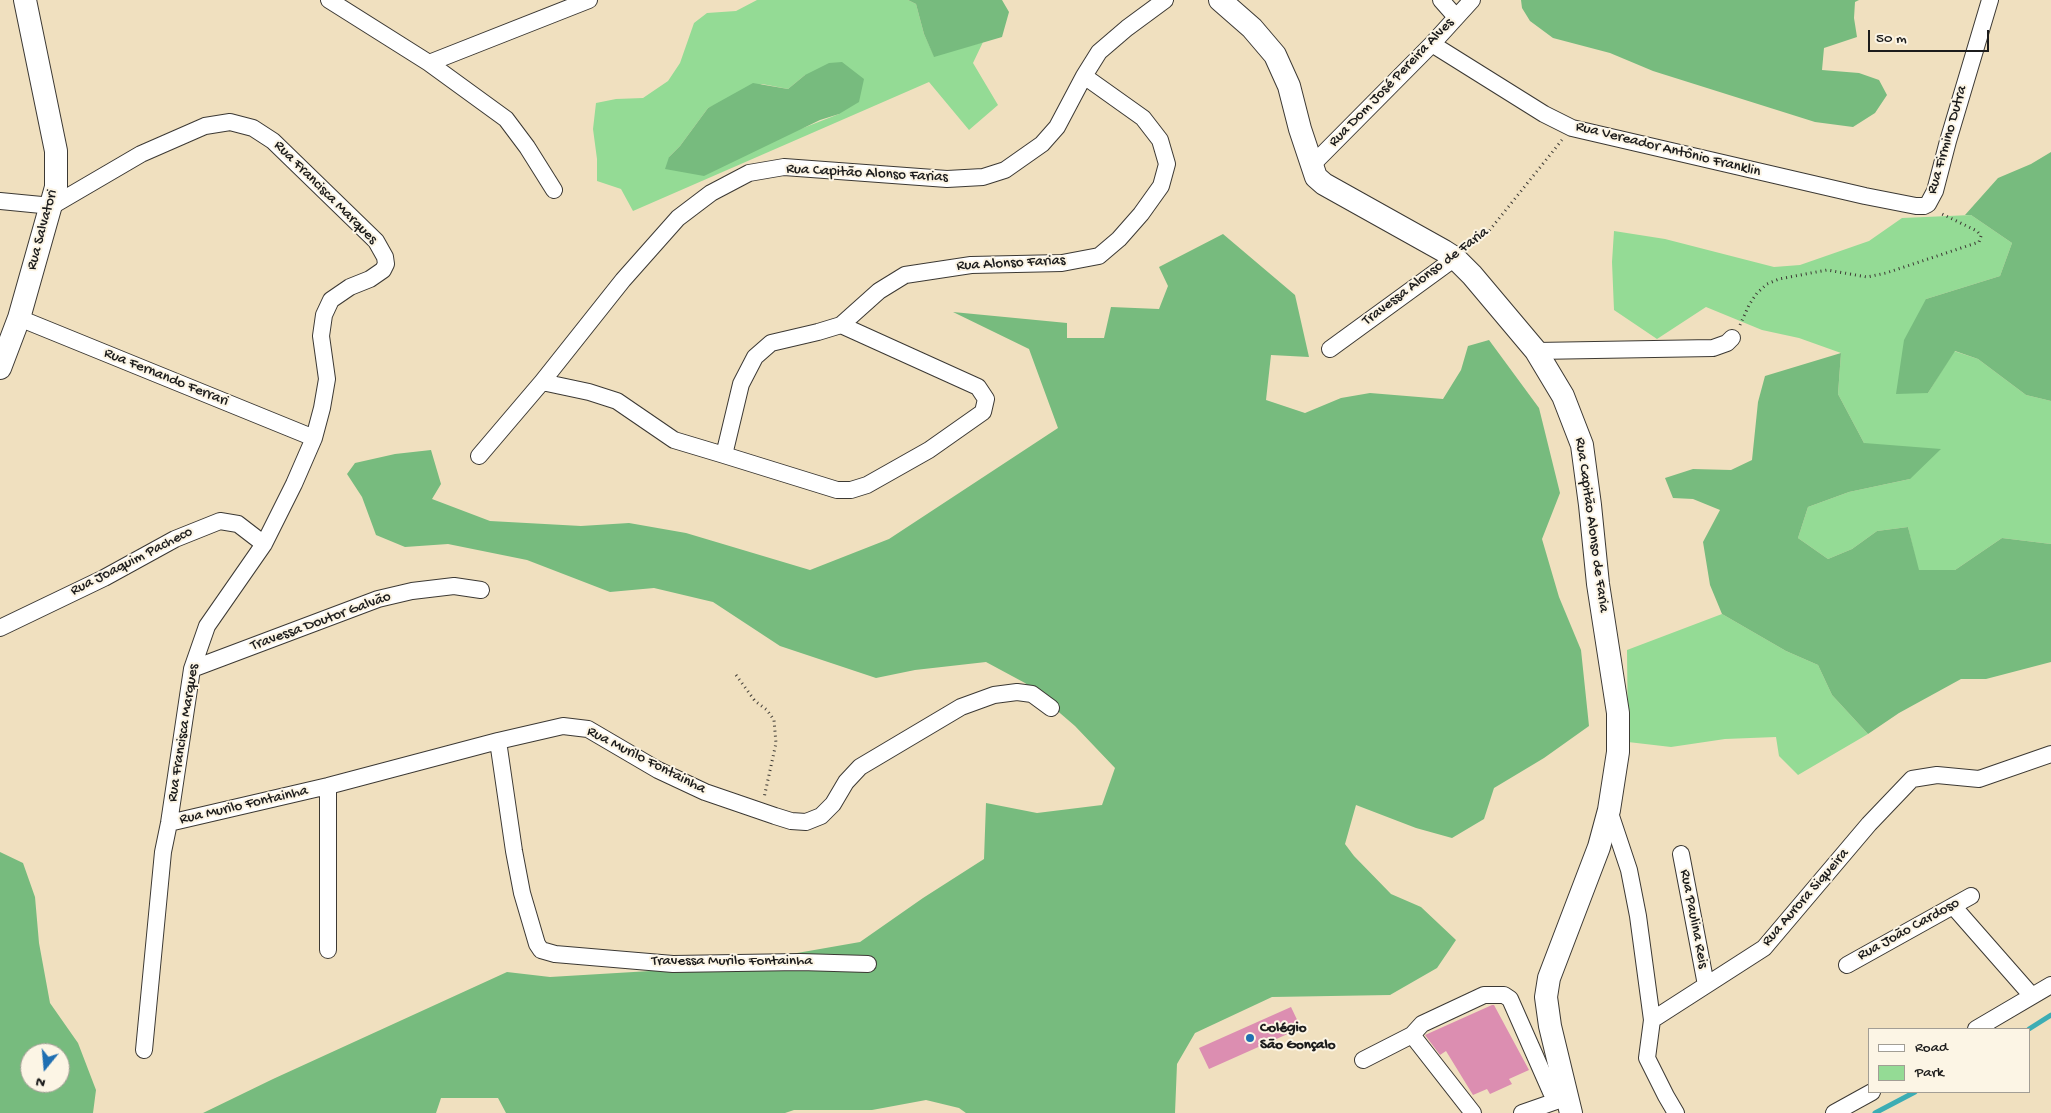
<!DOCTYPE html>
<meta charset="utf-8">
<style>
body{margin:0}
#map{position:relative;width:2051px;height:1113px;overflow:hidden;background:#f0e0bf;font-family:"Gochi Hand",sans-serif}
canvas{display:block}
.legend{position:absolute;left:1868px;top:1028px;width:162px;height:65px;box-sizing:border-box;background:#fcf5e5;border:1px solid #a29e95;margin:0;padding:6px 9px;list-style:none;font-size:15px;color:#1c1c1c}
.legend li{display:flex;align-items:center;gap:10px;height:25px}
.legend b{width:25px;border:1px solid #a29e95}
.north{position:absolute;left:20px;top:1043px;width:50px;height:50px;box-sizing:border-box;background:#fcf5e5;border:1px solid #a29e95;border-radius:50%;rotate:197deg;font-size:14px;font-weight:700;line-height:20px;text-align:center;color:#1c1c1c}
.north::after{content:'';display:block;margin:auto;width:18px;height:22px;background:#1f6fb2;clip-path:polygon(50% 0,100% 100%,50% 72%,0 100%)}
.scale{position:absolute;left:1868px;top:30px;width:121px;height:22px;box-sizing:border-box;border:2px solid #1c1c1c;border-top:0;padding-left:6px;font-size:15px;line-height:18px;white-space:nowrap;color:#1c1c1c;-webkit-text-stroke:4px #fcf5e5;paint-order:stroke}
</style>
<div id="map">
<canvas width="2051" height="1113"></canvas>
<ul class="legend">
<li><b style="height:6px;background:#fff"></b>Road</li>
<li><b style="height:14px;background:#94db95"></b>Park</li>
</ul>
<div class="north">N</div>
<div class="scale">50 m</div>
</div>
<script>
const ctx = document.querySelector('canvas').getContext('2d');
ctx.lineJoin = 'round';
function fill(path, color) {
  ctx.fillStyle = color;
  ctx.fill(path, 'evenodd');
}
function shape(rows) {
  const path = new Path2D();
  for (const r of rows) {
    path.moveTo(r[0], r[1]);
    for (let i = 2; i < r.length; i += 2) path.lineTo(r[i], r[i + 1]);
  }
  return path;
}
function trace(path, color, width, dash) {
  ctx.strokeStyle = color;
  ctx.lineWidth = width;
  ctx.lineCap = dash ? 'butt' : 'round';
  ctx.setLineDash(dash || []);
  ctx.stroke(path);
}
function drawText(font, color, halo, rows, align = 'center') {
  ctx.font = font + ' "Gochi Hand",sans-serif';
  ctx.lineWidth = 4;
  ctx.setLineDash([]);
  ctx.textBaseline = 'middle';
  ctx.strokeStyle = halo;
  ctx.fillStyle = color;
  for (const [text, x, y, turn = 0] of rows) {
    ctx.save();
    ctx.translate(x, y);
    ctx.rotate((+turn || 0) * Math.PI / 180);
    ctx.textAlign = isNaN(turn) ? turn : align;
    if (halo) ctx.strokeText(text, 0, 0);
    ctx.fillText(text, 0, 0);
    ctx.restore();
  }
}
fill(shape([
 [757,0,908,0,916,4,924,34,934,56,983,42,973,63,998,105,969,130,929,82,633,211,621,189,597,181,597,159,593,129,596,103,616,99,643,98,668,81,680,63,694,23,707,13,736,11],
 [805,75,839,114,803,128,669,157,680,146,708,108,762,84,788,89],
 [1971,215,2012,243,2000,276,1926,299,1928,393,1954,351,1978,359,2026,395,2051,401,2051,544,2002,538,1955,570,1918,570,1908,527,1877,531,1852,549,1828,559,1798,538,1808,507,1849,492,1910,479,1864,443,1838,394,1841,353,1799,338,1762,330,1706,307,1657,339,1614,310,1612,262,1614,231,1665,239,1774,267,1800,265,1869,241,1902,218],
 [1722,614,1786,651,1818,665,1832,695,1868,734,1798,775,1779,756,1776,737,1725,739,1671,747,1628,742,1627,650]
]), '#94db95');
fill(shape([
 [908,0,1002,0,1009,12,1002,37,934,57,924,34,916,4],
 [1521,0,1859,0,1855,2,1854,18,1857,37,1824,48,1822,70,1859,73,1879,80,1887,95,1875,113,1853,127,1815,122,1653,71,1610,53,1553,38,1530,21,1522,8],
 [842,62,864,79,859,102,839,114,820,120,704,176,665,169,669,157,680,146,708,108,753,83,788,89,805,75,829,63],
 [2051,152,2051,401,2026,395,1978,359,1955,351,1928,393,1896,394,1904,340,1926,299,2000,276,2012,243,1971,215,1965,215,1998,178,2031,164],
 [1223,234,1295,295,1309,357,1271,355,1266,400,1305,413,1341,398,1370,393,1443,399,1461,370,1468,346,1489,340,1539,408,1560,493,1542,539,1559,597,1581,650,1589,726,1544,758,1494,788,1484,819,1452,838,1416,828,1356,805,1345,844,1354,856,1391,894,1421,907,1456,940,1437,968,1390,995,1272,997,1195,1033,1177,1064,1175,1113,966,1113,959,1108,926,1100,872,1110,794,1110,785,1113,506,1113,498,1098,441,1098,436,1113,203,1113,273,1079,507,972,550,977,717,967,860,942,923,898,984,859,986,803,1037,813,1102,805,1115,768,1075,726,1025,683,986,662,915,670,876,678,780,646,713,602,654,588,610,592,527,560,448,544,405,547,376,535,362,497,347,474,355,463,395,454,431,450,441,484,432,499,490,521,581,526,629,523,686,533,810,570,889,539,1058,428,1029,349,953,312,1067,323,1067,338,1104,338,1111,307,1159,309,1168,286,1159,267],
 [1841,353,1838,394,1864,443,1941,449,1910,479,1849,492,1808,507,1798,538,1828,559,1852,549,1877,531,1908,527,1919,570,1955,570,2002,538,2051,544,2051,662,1986,679,1961,679,1899,713,1868,734,1832,695,1818,665,1786,651,1722,614,1710,585,1703,542,1720,510,1693,499,1673,498,1665,478,1693,469,1731,470,1752,460,1758,402,1765,376],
 [0,852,23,863,35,897,39,943,50,1003,78,1043,96,1090,93,1113,0,1113],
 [30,1053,60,1053,60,1083,30,1083]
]), '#77bb7e');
trace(shape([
 [2029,1029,2051,1015],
 [1875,1113,1915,1092]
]), '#3cadb4', 5);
fill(shape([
 [1492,1005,1494,1005,1529,1070,1509,1079,1512,1084,1490,1094,1487,1089,1473,1095,1446,1051,1440,1055,1425,1035],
 [1291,1007,1301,1028,1209,1069,1199,1048]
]), '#dc8eb1');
const street = shape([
 [329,0,429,63,506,119,527,147,554,190],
 [1441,0,1456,17],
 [1432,44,1544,114,1572,128,1865,196,1916,206,1924,206,1928,204,1935,191,1948,141,1990,0],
 [429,63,589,0],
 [1311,166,1432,44,1472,0],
 [0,201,52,206,141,154,205,126,230,122,253,128,273,141,376,241,385,257,386,264,383,270,370,279,350,287,331,300,324,315,321,336,327,379,322,408,314,438,294,484,264,544,207,626,192,669,169,823,163,852,144,1050],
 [19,318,314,438],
 [1330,349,1455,258],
 [1536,351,1713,348,1727,343,1732,338],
 [542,382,589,392,617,401,674,440,724,455,741,384,755,357,771,343,818,332,841,325],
 [724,455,837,490,851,490,867,485,929,450,983,412,986,399,978,387,841,325,879,291,905,275,971,265,1062,263,1099,256,1119,239,1141,214,1161,186,1167,164,1160,140,1143,118,1084,76,1099,52,1127,28,1165,0],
 [479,456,542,382,623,280,678,218,711,193,749,173,784,167,947,179,983,177,1005,170,1042,144,1057,127,1084,76],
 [0,628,104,578,175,539,220,521,238,524,264,544],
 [192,669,378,599,412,591,454,586,481,590],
 [498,741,514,851,522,893,537,944,541,950,555,954,673,964,800,962,868,964],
 [328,786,328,950],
 [1609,810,1629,870,1638,916,1652,1020],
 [169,823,328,786,498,741,563,726,588,729,658,770,705,792,775,816,791,821,806,822,821,816,833,804,846,782,860,767,961,707,994,695,1017,692,1032,694,1051,708],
 [1681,854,1706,985],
 [1953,906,2032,996],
 [1847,965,1971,896],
 [1976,1029,2051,985],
 [1412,1035,1422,1024,1484,995,1504,995,1510,999,1555,1101],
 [1363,1060,1412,1035,1473,1113],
 [1522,1113,1565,1098],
 [1676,1113,1666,1096,1647,1058,1652,1020,1764,948,1869,824,1912,779,1937,775,1979,779,2051,754],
 [1834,1113,1872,1092]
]);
const secondary = shape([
 [1220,0,1252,28,1275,55,1289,86,1300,129,1316,177,1324,184,1444,251,1455,258,1472,275,1536,351,1563,396,1582,445,1590,505,1598,584,1618,713,1618,752,1609,810,1599,847,1549,978,1546,997,1550,1026,1571,1113],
 [0,368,19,318,56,187,56,151,25,0]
]);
trace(street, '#3c3934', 18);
trace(secondary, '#3c3934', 24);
trace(shape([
 [1470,246,1489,231,1562,140],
 [1740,325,1749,305,1757,293,1767,284,1779,279,1827,270,1867,277,1886,273,1979,242,1981,236,1977,231,1940,213],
 [736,675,755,701,767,710,774,720,776,743,764,798]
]), '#3c3934', 3, [1, 4]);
trace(street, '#fff', 16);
trace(secondary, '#fff', 22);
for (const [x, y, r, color] of [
 [1250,1038,5,"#1f6fb2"]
]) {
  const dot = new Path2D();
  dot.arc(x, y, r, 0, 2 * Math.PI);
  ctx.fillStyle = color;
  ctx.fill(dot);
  trace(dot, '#fcf5e5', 2);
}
drawText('15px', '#1c1c1c', '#fcf5e5', [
 ["Rua Dom José Pereira Alves",1392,83,-46],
 ["Rua Firmino Dutra",1948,140,-74],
 ["Rua Vereador Antônio Franklin",1668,150,14],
 ["Rua Capitão Alonso Farias",867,174,3],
 ["Rua Francisca Marques",325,193,45],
 ["Rua Salvatori",43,230,-75],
 ["Rua Alonso Farias",1011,264,-3],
 ["Travessa Alonso de Faria",1426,277,-37],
 ["Rua Fernando Ferrari",166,378,22],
 ["Rua Capitão Alonso de Faria",1591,525,82],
 ["Rua Joaquim Pacheco",132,562,-27],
 ["Travessa Doutor Galvão",321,622,-20],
 ["Rua Francisca Marques",184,733,-81],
 ["Rua Murilo Fontainha",646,761,27],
 ["Rua Murilo Fontainha",244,806,-13],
 ["Rua Aurora Siqueira",1806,898,-49],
 ["Rua Paulina Reis",1693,919,79],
 ["Rua João Cardoso",1909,930,-29],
 ["Travessa Murilo Fontainha",732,962]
]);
drawText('bold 15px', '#1c1c1c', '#fcf5e5', [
 ["Colégio",1260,1029],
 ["São Gonçalo",1260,1046]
], 'left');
</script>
